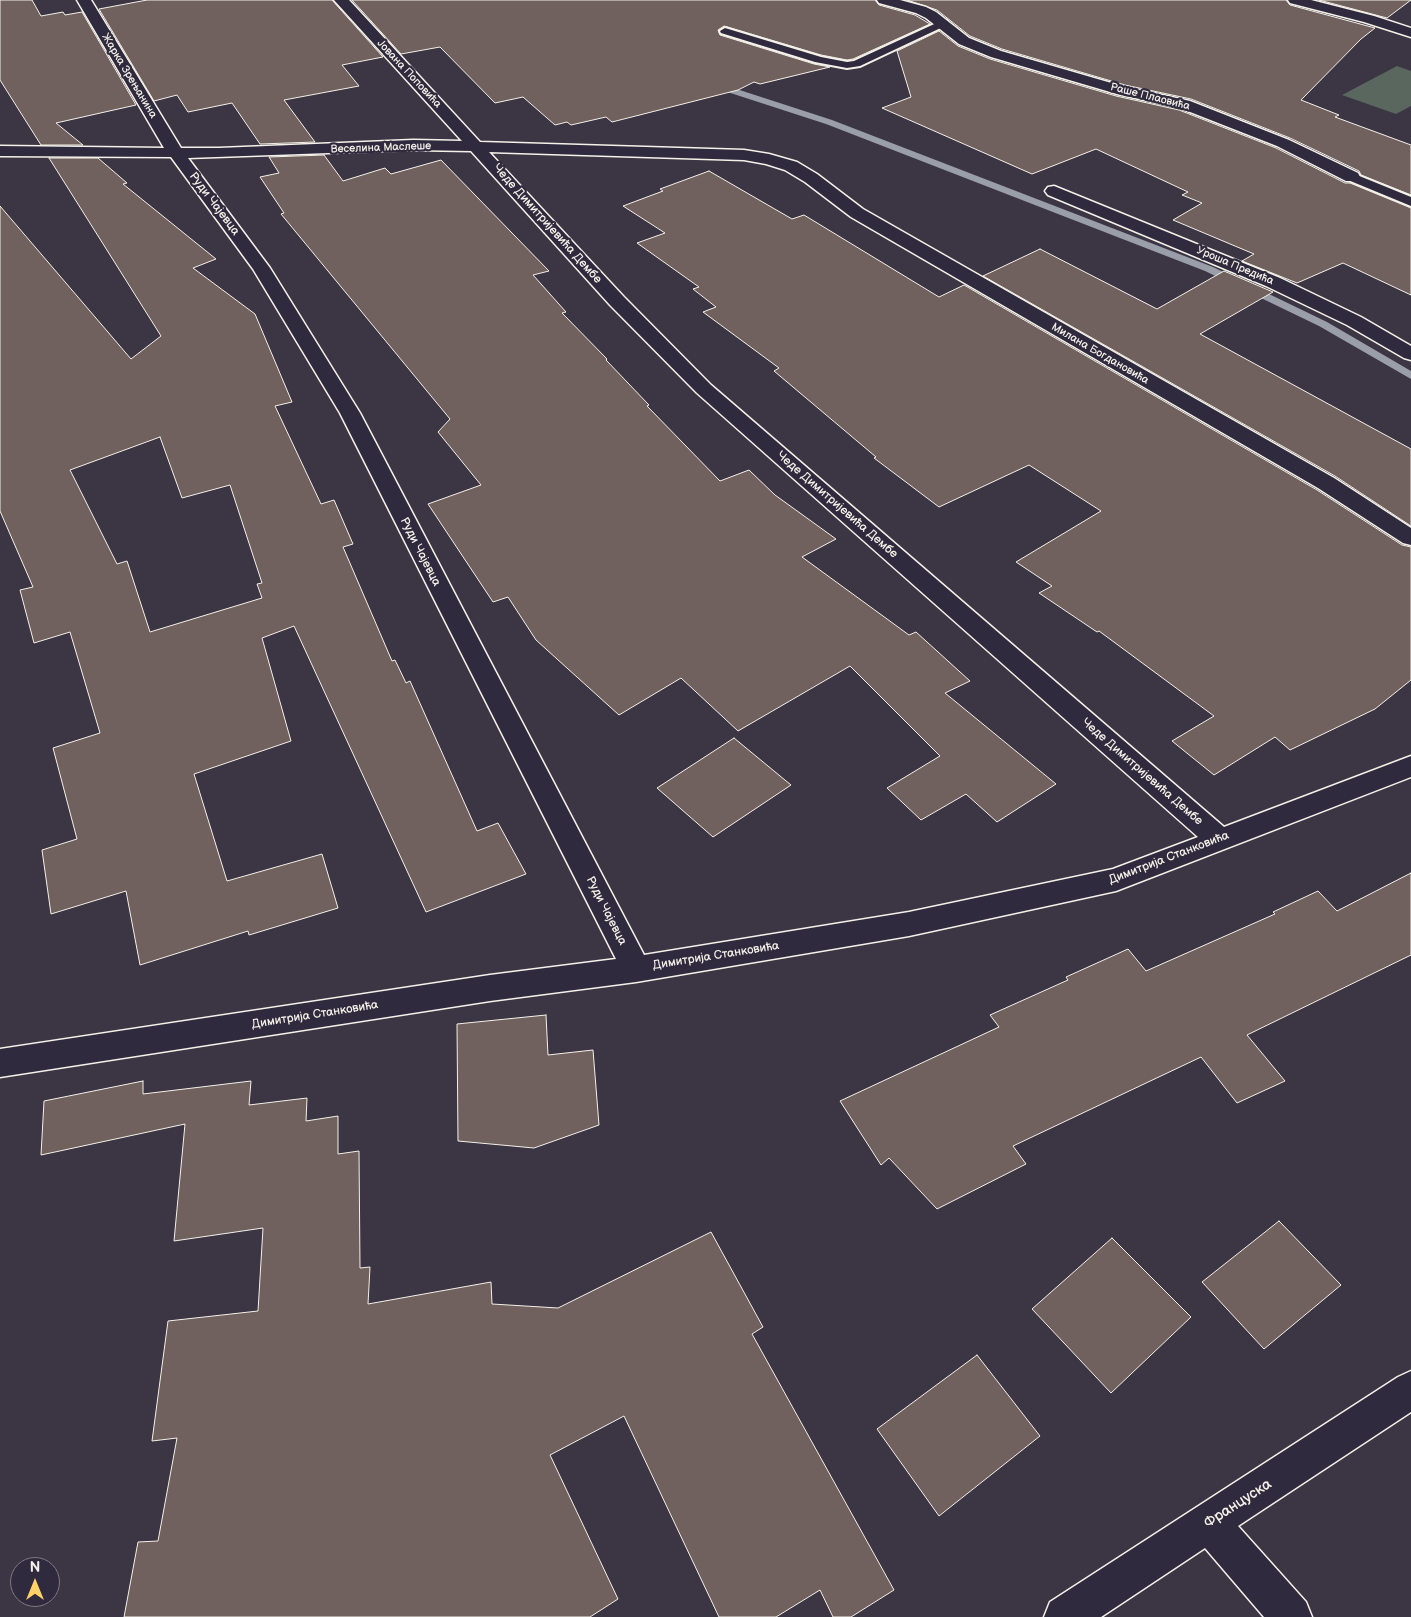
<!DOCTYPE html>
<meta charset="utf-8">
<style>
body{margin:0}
#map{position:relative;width:1411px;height:1617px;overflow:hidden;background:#3c3544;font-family:"Balsamiq Sans",sans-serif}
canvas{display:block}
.north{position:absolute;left:10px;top:1557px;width:50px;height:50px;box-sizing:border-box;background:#2f2a3d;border:1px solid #7e7a81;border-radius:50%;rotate:0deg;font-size:14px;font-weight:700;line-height:20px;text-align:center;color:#f4f1e8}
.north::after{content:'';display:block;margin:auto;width:18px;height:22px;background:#ffd166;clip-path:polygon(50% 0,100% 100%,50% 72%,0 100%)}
</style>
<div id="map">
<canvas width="1411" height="1617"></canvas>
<div class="north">N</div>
</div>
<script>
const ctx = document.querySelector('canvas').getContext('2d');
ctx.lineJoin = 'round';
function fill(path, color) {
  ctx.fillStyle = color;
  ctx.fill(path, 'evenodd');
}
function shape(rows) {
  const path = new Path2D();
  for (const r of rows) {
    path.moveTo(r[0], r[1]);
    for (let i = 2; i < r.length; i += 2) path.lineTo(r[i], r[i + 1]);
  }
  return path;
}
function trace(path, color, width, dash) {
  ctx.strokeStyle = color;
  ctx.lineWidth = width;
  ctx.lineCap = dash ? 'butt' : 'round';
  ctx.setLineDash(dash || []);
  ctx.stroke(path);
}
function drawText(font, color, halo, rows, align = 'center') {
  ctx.font = font + ' "Balsamiq Sans",sans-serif';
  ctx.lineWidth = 4.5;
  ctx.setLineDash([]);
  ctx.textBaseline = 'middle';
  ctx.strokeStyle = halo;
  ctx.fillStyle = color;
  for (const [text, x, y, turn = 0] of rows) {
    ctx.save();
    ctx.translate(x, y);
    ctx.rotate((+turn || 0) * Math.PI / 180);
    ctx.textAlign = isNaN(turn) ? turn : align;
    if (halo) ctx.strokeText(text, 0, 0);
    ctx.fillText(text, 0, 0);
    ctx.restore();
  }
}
fill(shape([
 [1397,66,1411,71,1411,106,1396,114,1342,95]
]), '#5a675e');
fill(shape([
 [712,83,718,83,832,120,1213,267,1327,322,1411,371,1411,379,1319,326,1205,271,826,124,712,87,712,83]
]), '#999ea9');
const building = shape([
 [0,0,32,0,41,16,63,12,65,15,82,12,136,105,56,123,83,145,41,145,0,80,0,0],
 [147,0,332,0,383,57,342,65,359,86,284,100,315,142,260,144,232,103,188,112,177,95,154,101,99,9,147,0],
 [352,0,875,0,879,5,915,15,930,24,853,59,847,60,821,55,724,26,718,30,720,35,814,64,830,67,760,84,754,82,738,90,612,122,606,117,571,125,567,122,555,125,523,97,495,103,440,47,401,54,352,0],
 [907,0,1286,0,1290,5,1375,28,1361,39,1301,100,1339,115,1335,117,1411,145,1411,195,1361,175,1359,171,1290,138,1191,99,1125,85,1002,49,970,36,937,10,907,0],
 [1319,0,1411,0,1387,18,1319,0],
 [939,31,958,46,990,59,1116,96,1179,110,1276,148,1345,183,1350,183,1411,208,1411,295,1343,263,1297,283,1242,261,1254,254,1173,220,1202,203,1182,195,1188,192,1096,149,1032,174,882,108,911,97,897,51,939,31],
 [324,155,343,181,385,168,391,174,441,160,549,271,533,275,566,312,562,313,607,359,606,360,649,405,647,406,720,481,749,470,775,495,836,539,802,557,909,635,916,632,970,681,945,693,1056,784,997,822,966,794,921,820,887,788,940,756,850,666,738,731,681,678,619,715,536,640,508,597,493,602,428,504,481,485,438,432,450,419,281,214,284,213,260,177,279,173,269,157,324,155],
 [49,158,98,158,127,183,123,184,216,259,193,268,255,314,292,402,275,406,321,504,334,500,353,544,343,547,392,661,395,660,406,683,410,681,477,831,498,823,526,874,426,912,294,626,262,638,291,741,194,774,227,881,322,854,338,908,249,935,248,931,140,965,126,891,51,914,42,850,77,839,53,748,100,733,70,632,34,643,20,590,33,587,0,511,0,206,131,359,161,336,49,158],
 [160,437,182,498,230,485,262,583,257,584,262,598,150,632,127,561,117,564,70,470,160,437],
 [709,171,792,219,804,215,939,297,964,285,1317,490,1402,545,1411,547,1411,680,1375,709,1290,750,1275,737,1214,775,1172,741,1214,716,1099,631,1097,632,1039,593,1052,586,1016,562,1101,511,1029,465,939,507,874,458,876,457,774,371,779,368,703,312,716,307,693,289,699,287,637,243,665,233,623,206,663,191,660,189,709,171],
 [1040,249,1157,309,1224,271,1273,292,1200,334,1411,449,1411,526,1335,476,983,276,1040,249],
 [734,738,791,785,713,837,657,788,734,738],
 [1411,873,1411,955,1247,1035,1285,1081,1237,1103,1201,1057,1013,1146,1026,1164,937,1209,889,1158,881,1165,840,1101,999,1027,990,1015,1068,980,1066,977,1128,949,1146,971,1275,914,1273,912,1318,891,1337,911,1411,873],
 [546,1015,548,1055,593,1050,599,1125,534,1148,458,1141,457,1024,546,1015],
 [143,1081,143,1094,251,1081,249,1105,307,1098,306,1121,338,1116,338,1154,359,1151,360,1268,370,1267,368,1304,491,1282,492,1304,558,1308,711,1232,763,1327,752,1334,894,1590,851,1617,833,1617,820,1590,776,1617,719,1617,624,1416,550,1455,618,1599,590,1617,124,1617,138,1542,158,1541,177,1438,152,1441,168,1321,258,1311,263,1228,174,1241,185,1124,41,1155,44,1101,143,1081],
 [1279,1221,1341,1285,1264,1349,1202,1282,1279,1221],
 [1112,1238,1191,1317,1111,1393,1032,1309,1112,1238],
 [977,1355,1040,1436,939,1516,877,1429,977,1355]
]);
fill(building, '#70615e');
trace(building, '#f4f1e8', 1);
const lane = shape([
 [943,20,947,21,948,23,947,25,860,66,847,68,815,62,721,33,720,31,725,28,821,57,847,62,854,61,943,20],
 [1352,173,1411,197,1411,206,1348,180,1346,177,1348,174,1352,173]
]);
const street = shape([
 [77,0,91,0,181,148,219,148,413,140,462,141,334,0,349,0,480,142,744,150,769,154,797,162,817,174,863,209,1334,478,1411,528,1411,545,1403,543,1318,488,851,217,805,182,785,170,766,164,744,160,489,152,624,297,711,385,1224,827,1411,756,1411,777,1116,891,909,936,636,982,490,1001,0,1077,0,1049,490,975,616,959,340,413,253,269,171,157,0,156,0,146,164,148,77,0],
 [413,150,471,151,610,305,697,393,1198,837,1113,869,909,912,644,955,360,413,270,268,188,158,413,150],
 [877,0,900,0,926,7,936,12,969,38,1001,51,1125,87,1190,101,1289,140,1358,173,1360,177,1358,181,1346,181,1277,146,1180,108,1117,94,991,57,959,44,926,18,916,13,879,3,877,0],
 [1288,0,1311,0,1374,16,1411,28,1411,37,1364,22,1290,3,1288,0],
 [1054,186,1280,278,1361,317,1411,346,1411,360,1404,358,1347,325,1266,286,1048,195,1045,191,1048,187,1054,186],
 [1411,1371,1411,1412,1238,1526,1306,1602,1312,1617,1264,1617,1205,1548,1101,1617,1044,1617,1050,1602,1398,1377,1411,1371]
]);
trace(lane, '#f4f1e8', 4);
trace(street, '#f4f1e8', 3);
fill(lane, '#2f2a3d');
fill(street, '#2f2a3d');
drawText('11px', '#f4f1e8', '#2f2a3d', [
 ["Јована Поповића",409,74,47],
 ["Жарка Зрењанина",129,76,59],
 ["Раше Плаовића",1150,97,14],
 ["Веселина Маслеше",381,148,-2],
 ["Уроша Предића",1235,266,23],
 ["Милана Богдановића",1100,354,30]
]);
drawText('12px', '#f4f1e8', '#2f2a3d', [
 ["Руди Чајевца",214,204,53],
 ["Чеде Димитријевића Дембе",547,224,48],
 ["Чеде Димитријевића Дембе",837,505,41],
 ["Руди Чајевца",420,552,63],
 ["Чеде Димитријевића Дембе",1142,772,41],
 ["Димитрија Станковића",1169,858,-21],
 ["Руди Чајевца",606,911,63],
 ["Димитрија Станковића",716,956,-9],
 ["Димитрија Станковића",315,1015,-9]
]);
drawText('15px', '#f4f1e8', '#2f2a3d', [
 ["Француска",1238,1504,-33]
]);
</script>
